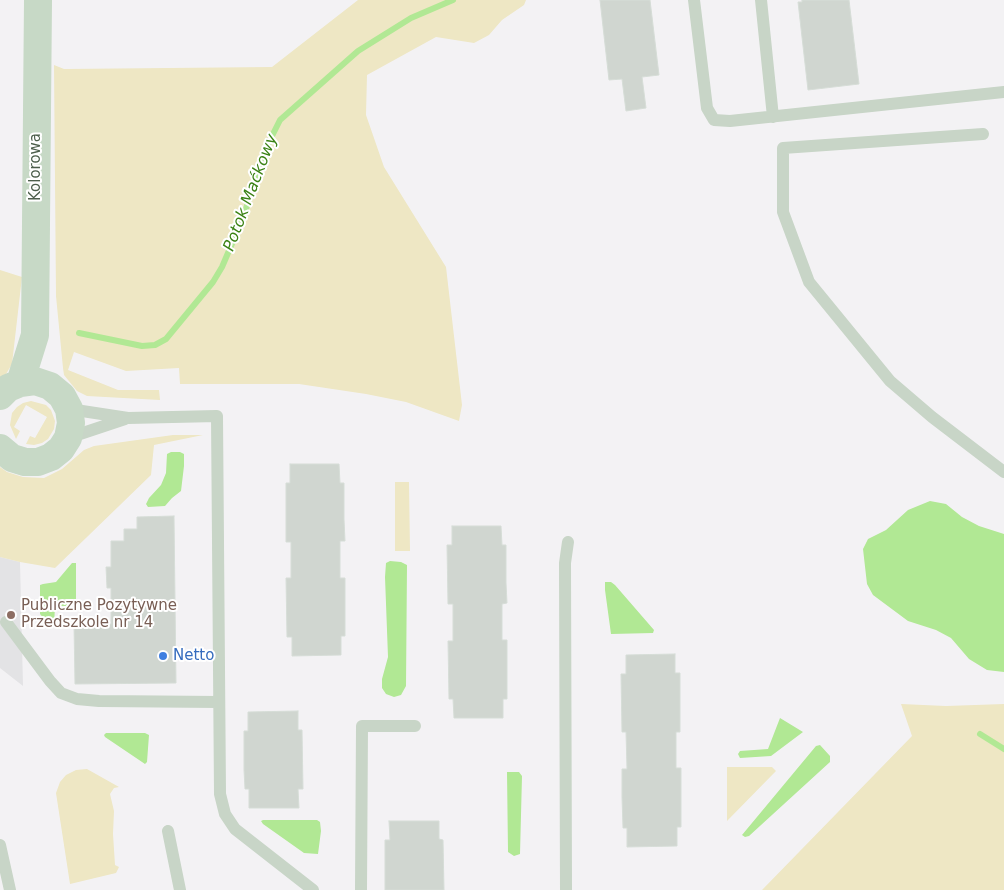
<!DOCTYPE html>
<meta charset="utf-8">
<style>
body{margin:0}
canvas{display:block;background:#f3f2f4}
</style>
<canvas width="1004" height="890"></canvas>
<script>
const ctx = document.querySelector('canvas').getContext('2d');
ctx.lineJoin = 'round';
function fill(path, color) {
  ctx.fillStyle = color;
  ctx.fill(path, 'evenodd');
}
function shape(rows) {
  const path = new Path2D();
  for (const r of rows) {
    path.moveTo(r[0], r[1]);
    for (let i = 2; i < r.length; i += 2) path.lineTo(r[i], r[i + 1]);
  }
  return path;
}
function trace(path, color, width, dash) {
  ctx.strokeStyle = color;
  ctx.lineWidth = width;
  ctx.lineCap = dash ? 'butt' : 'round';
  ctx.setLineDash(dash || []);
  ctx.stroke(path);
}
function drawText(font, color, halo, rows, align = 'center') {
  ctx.font = font + ' "DejaVu Sans",sans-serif';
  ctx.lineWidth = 4;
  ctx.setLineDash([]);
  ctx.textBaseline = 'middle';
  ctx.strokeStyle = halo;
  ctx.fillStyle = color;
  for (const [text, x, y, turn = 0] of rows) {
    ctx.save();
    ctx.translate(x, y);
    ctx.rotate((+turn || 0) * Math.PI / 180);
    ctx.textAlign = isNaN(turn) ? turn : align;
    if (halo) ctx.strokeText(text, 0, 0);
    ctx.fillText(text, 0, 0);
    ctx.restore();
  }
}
fill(shape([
 [0,557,20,562,23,686,0,668]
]), '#e3e3e5');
fill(shape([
 [358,0,526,0,524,5,502,20,489,35,474,43,436,37,367,75,366,115,384,167,446,267,462,405,459,421,406,402,366,394,299,384,180,384,179,368,126,371,74,352,68,370,118,390,159,390,160,400,87,396,77,391,64,375,63,368,56,296,54,65,64,69,272,67],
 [0,270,22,277,12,364,6,374,0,380],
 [31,401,46,405,51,410,55,421,54,429,48,439,42,443,34,445,26,444,30,436,35,438,47,417,26,405,14,427,20,431,16,439,10,425,12,413,17,407,23,403],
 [173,435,203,435,154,445,151,475,55,568,20,562,0,557,0,467,7,472,23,477,44,478,62,469,84,450,94,446],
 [395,482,409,482,410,551,395,551],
 [901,704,946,706,1004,704,1004,890,762,890,912,736],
 [727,767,772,767,776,771,727,821],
 [87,769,119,787,114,788,110,794,114,811,113,834,115,865,119,867,116,873,70,884,56,793,60,782,66,775,76,770]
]), '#eee7c4');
fill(shape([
 [171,452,180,452,184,454,184,466,181,491,172,498,165,506,148,507,146,504,149,498,161,485,166,473,167,454],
 [930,501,946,504,962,517,979,526,1004,534,1004,672,987,670,969,659,951,638,936,630,908,621,873,595,867,584,863,549,868,539,886,530,908,510],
 [390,561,401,562,407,565,406,686,401,695,394,697,386,694,382,688,382,679,388,657,385,577,386,563],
 [72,563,76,563,76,602,71,606,55,606,54,626,51,627,40,614,40,585,43,584,56,582],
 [605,582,611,582,615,585,654,630,653,633,611,634,605,590],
 [780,718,803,732,771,756,740,758,738,754,740,751,768,749],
 [106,733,145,733,149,735,147,762,145,764,105,737,104,735],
 [820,745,830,756,830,762,749,836,745,837,742,835,816,746],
 [507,772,519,772,522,776,520,854,514,856,508,852],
 [263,820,317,820,320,822,321,831,318,854,304,853,263,824,261,821]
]), '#b1e894');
trace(shape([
 [79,333,142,346,155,345,166,339,213,282,222,267,243,218,266,148,280,120,358,51,411,18,453,0],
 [980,734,1004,749]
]), '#b1e894', 6);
const building = shape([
 [600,0,650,0,659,75,642,77,646,108,626,111,622,79,609,80,600,0],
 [802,0,849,0,859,84,808,90,798,2,802,2,802,0],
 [290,464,339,464,340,483,344,483,344,519,345,541,340,541,340,578,345,578,345,636,341,636,341,655,292,656,292,637,287,637,286,578,291,578,291,542,286,542,286,483,290,483,290,464],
 [174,516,176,683,75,684,74,625,111,624,111,588,107,588,106,567,111,567,111,541,124,541,124,529,137,529,137,517,174,516],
 [452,526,501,526,502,545,506,545,506,583,507,603,502,604,502,640,507,640,507,699,503,699,503,718,454,718,453,699,449,699,448,641,453,641,453,604,448,604,447,545,452,545,452,526],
 [675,654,675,673,680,673,680,732,676,732,676,768,681,768,681,827,677,827,677,846,627,847,627,828,623,828,622,797,622,769,627,769,626,732,622,732,621,674,626,674,626,655,675,654],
 [298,711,298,730,302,730,303,789,298,789,299,808,249,808,249,789,245,789,244,770,244,731,248,731,248,712,298,711],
 [389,821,439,821,439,839,443,840,444,890,385,890,385,840,390,840,389,821]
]);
fill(building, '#d0d6d0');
trace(building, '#d6ddd7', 1);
trace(shape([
 [694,0,707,108,714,120,730,121,1004,92],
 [761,0,773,117],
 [983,134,783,148,783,212,809,282,890,381,932,417,1004,472],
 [69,409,128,418,217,416,220,794,225,814,235,829,313,890],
 [68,438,125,419],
 [6,622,50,681,61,693,77,699,99,701,219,702],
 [168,831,180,890],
 [0,845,10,890],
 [361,890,362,726,415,726],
 [566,890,565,563,568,542]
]), '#c8d5c7', 12);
trace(shape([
 [20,383,35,335,38,0],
 [0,396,8,388,20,383,35,381,50,386,62,396,69,409,71,423,68,438,61,449,51,457,38,462,25,462,12,458,0,448]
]), '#c7d9c6', 28);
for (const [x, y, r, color] of [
 [11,615,5,"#8d6e63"],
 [163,656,5,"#3f7fe0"]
]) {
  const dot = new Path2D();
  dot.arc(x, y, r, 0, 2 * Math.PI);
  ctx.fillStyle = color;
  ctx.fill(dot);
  trace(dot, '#fff', 2);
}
drawText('15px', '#4c5e4b', '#fff', [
 ["Kolorowa",36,167,-90]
]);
drawText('15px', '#785e54', '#fff', [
 ["Publiczne Pozytywne",21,606],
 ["Przedszkole nr 14",21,623]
], 'left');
drawText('15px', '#366cbe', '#fff', [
 ["Netto",173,656]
], 'left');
drawText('italic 16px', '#3a8214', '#fff', [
 ["Potok Maćkowy",251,193,-69]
]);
</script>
